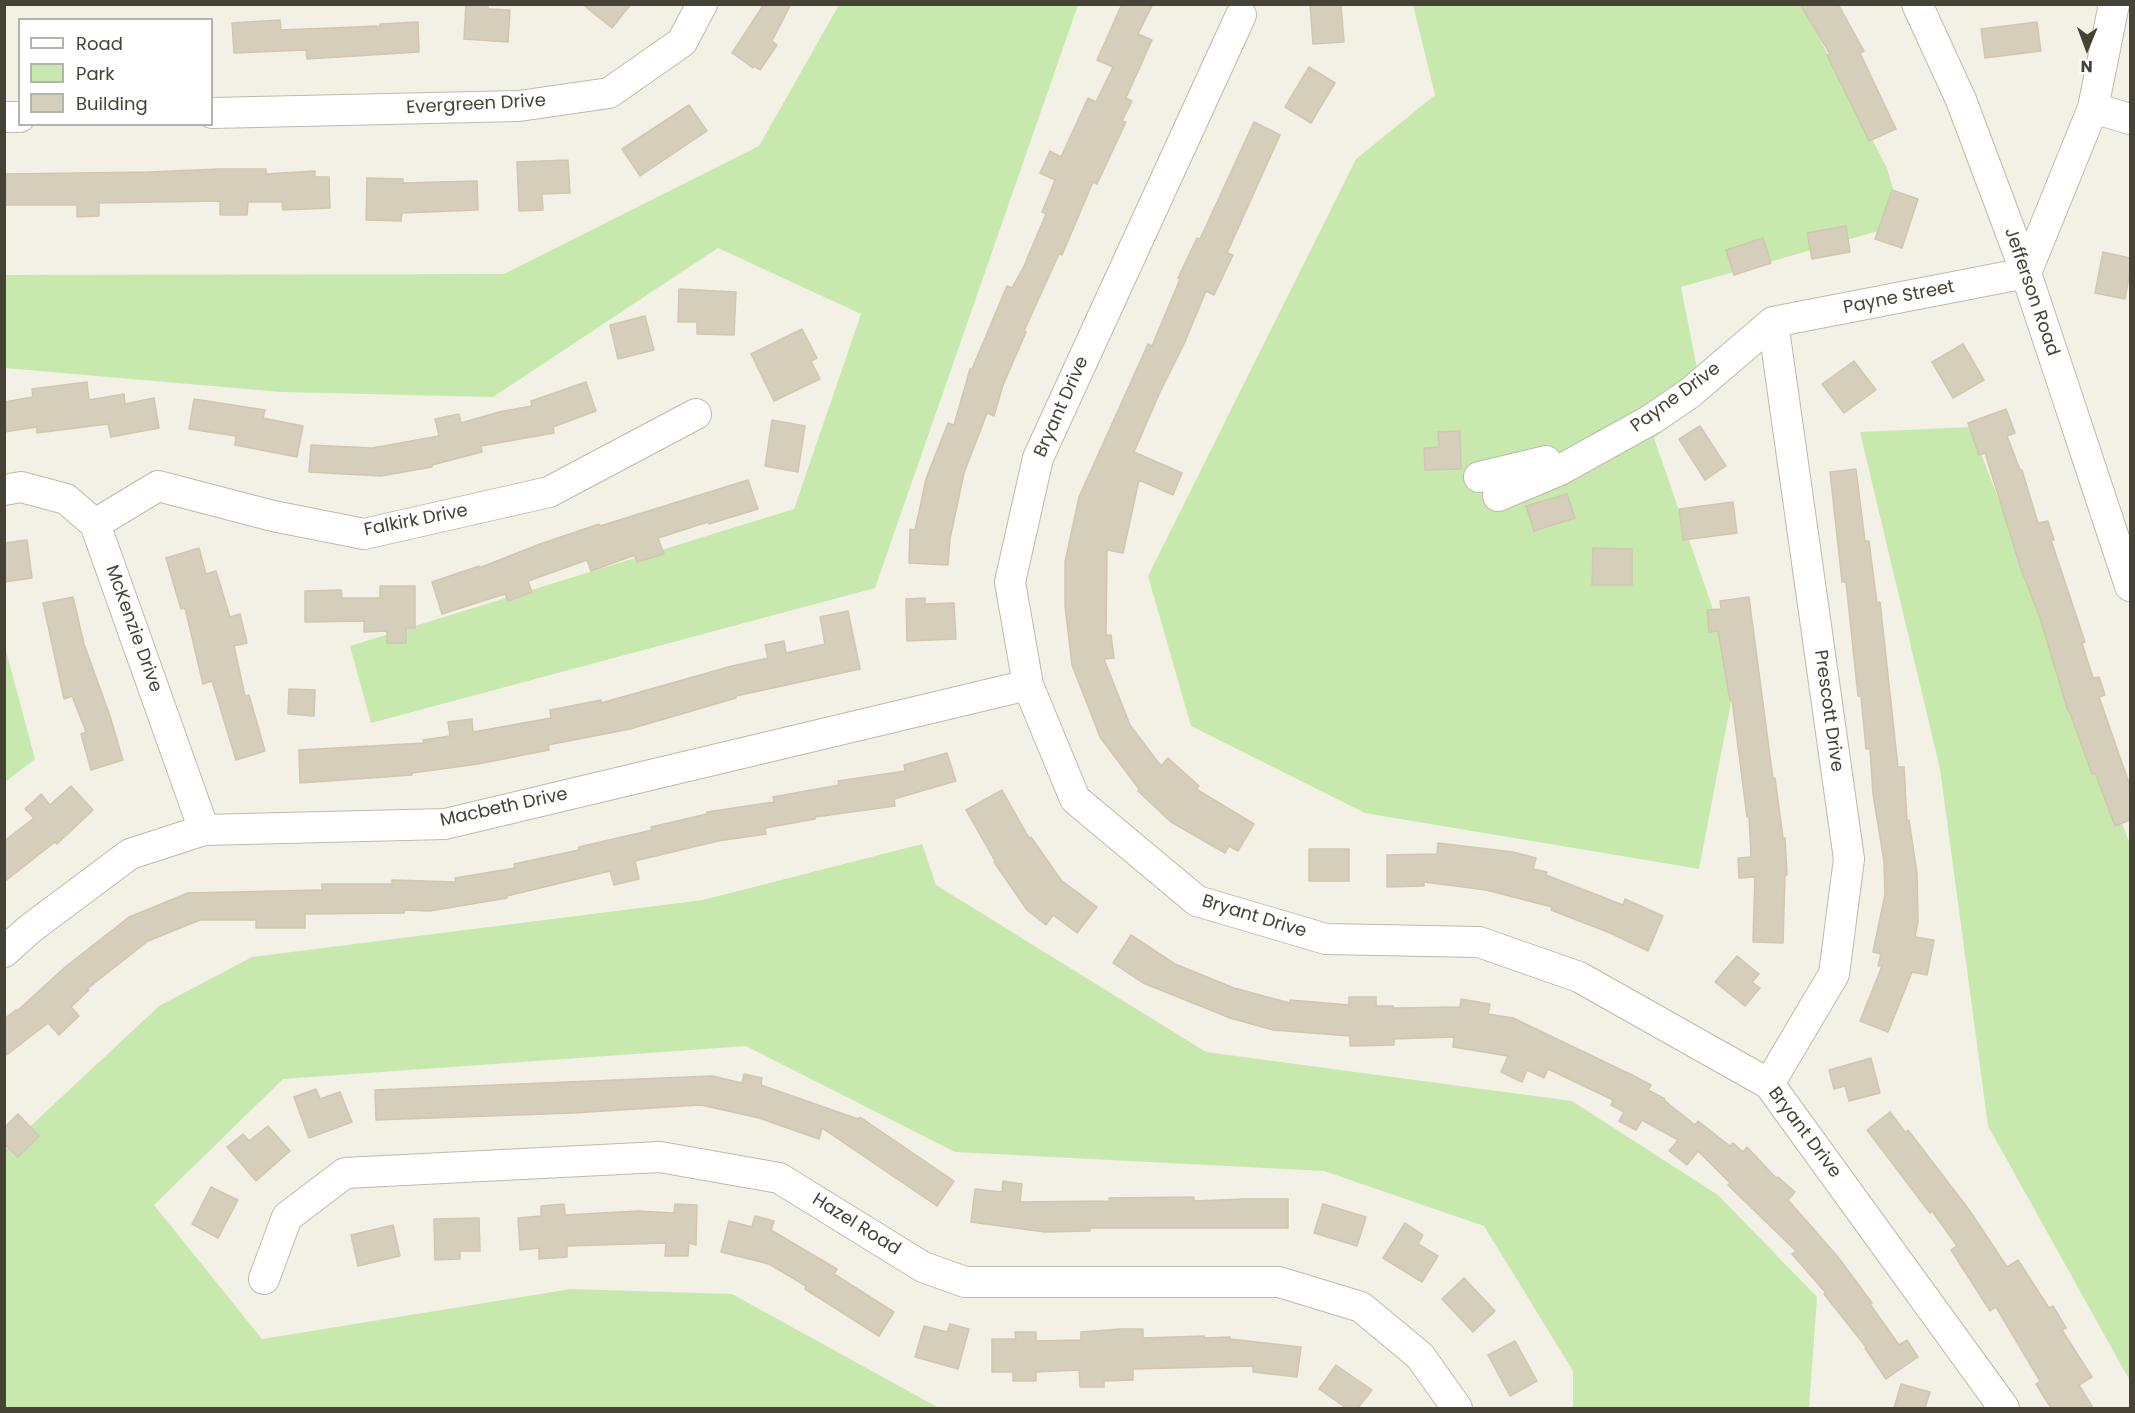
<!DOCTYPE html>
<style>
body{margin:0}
#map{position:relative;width:2135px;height:1413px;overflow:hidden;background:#f3f1e6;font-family:Poppins,sans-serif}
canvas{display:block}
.frame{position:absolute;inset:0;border:6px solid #464235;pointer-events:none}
.legend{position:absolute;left:18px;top:18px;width:195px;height:108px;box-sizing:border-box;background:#fff;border:2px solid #b5b3ae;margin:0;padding:8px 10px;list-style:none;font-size:18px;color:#464235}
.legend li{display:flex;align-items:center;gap:12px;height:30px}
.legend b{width:30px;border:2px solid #b5b3ae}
.north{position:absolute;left:2057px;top:18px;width:60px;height:60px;-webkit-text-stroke:4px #fff;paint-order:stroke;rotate:181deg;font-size:16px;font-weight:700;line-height:24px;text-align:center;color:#464235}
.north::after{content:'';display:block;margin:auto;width:21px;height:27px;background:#464235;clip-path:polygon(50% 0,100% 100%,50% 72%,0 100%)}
</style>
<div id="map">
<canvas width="2135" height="1413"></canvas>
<div class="frame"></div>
<ul class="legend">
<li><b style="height:8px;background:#fff"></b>Road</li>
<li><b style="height:16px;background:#c7e9ae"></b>Park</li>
<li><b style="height:16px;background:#d5cebb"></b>Building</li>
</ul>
<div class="north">N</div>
</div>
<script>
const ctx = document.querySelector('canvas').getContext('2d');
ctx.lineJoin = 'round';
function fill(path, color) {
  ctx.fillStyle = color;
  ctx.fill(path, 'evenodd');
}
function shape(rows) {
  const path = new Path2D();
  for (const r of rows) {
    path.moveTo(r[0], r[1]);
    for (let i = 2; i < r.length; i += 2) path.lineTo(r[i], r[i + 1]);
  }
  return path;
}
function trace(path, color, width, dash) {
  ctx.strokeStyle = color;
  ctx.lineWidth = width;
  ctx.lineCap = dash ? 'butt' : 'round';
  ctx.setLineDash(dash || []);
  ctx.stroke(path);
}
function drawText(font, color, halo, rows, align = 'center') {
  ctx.font = font + ' Poppins,sans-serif';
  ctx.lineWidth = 5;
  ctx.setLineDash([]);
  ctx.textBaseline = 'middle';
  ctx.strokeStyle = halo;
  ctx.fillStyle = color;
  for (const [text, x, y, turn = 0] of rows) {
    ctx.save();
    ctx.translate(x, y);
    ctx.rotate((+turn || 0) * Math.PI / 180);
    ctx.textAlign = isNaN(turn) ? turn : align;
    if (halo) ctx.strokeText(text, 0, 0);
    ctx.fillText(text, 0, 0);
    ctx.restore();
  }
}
fill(shape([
 [839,5,1078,5,875,588,371,723,350,646,794,509,861,314,718,248,493,397,281,392,5,368,4,275,504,274,759,146],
 [1413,5,1802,5,1887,168,1903,224,1681,287,1703,399,1654,438,1736,676,1699,869,1365,813,1191,726,1148,576,1356,159,1435,95],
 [1971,427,2130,844,2130,1381,1988,1126,1940,769,1860,432],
 [5,647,35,759,5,782,4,782],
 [922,844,936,885,1206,1052,1572,1101,1718,1195,1817,1297,1809,1408,1573,1408,1573,1371,1484,1226,1324,1171,955,1152,746,1046,283,1079,154,1205,262,1339,571,1289,732,1294,939,1408,5,1408,5,1150,159,1006,252,957,703,900]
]), '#c7e9ae');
const building = shape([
 [466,4,488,4,488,9,510,10,508,42,464,39,466,4],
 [582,4,631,4,612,28,582,4],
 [764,4,791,4,772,41,777,45,760,70,754,66,753,68,732,53,764,4],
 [1122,4,1153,4,1138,34,1152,40,1126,98,1132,101,1122,121,1126,122,1097,184,1093,182,1062,255,1059,254,1024,331,1026,332,1003,385,994,416,987,413,964,473,950,539,948,565,909,563,910,529,915,530,926,479,948,423,954,425,970,369,972,369,1007,286,1012,288,1024,266,1046,214,1042,212,1055,180,1040,173,1050,151,1061,157,1088,98,1096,102,1113,67,1097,60,1122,4],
 [1310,4,1341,4,1344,42,1313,44,1310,4],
 [1800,4,1838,4,1864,51,1860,53,1896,129,1869,141,1827,55,1830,54,1800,4],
 [280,20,281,30,380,26,380,24,418,22,419,52,307,59,306,50,234,53,232,23,280,20],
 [2037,22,2041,51,1985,58,1981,29,2037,22],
 [1309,67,1335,83,1311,123,1285,107,1309,67],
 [689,105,707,131,640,176,622,149,689,105],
 [1254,122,1280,135,1227,253,1233,255,1214,295,1206,291,1184,344,1160,392,1134,452,1182,473,1173,495,1139,480,1123,553,1107,550,1106,635,1111,635,1114,658,1104,659,1130,725,1161,766,1168,758,1199,786,1196,789,1254,824,1238,851,1229,846,1225,853,1171,822,1138,791,1139,789,1100,737,1072,665,1065,606,1065,562,1079,497,1148,344,1152,346,1180,279,1178,278,1197,238,1200,239,1254,122],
 [568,160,570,193,542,194,543,210,519,211,517,162,568,160],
 [220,169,266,169,266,174,315,171,315,177,329,177,330,208,283,210,282,202,248,202,247,215,220,215,220,201,99,203,99,216,77,217,77,205,6,205,6,174,149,172,220,169],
 [367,178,403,179,403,183,477,181,478,210,402,213,401,221,366,220,367,178],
 [1892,190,1918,199,1902,248,1875,239,1892,190],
 [1846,226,1850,252,1812,259,1807,233,1846,226],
 [1763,238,1771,263,1734,275,1726,250,1763,238],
 [2103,252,2130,258,2130,271,2125,299,2095,293,2103,252],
 [679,289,736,292,734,335,697,334,697,322,678,322,679,289],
 [645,316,654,350,618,359,610,325,645,316],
 [802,329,817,358,811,361,820,379,774,401,751,354,802,329],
 [1963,344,1984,380,1953,398,1932,362,1963,344],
 [1854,361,1876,390,1844,413,1822,384,1854,361],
 [87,382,89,400,124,394,125,404,154,398,159,428,111,437,108,424,37,433,37,427,4,432,4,402,33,397,32,389,87,382],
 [586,382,596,411,553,427,554,433,481,446,482,452,432,465,432,467,381,476,309,472,311,445,372,448,439,436,435,419,459,414,461,423,499,412,532,406,531,401,586,382],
 [194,399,265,410,263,418,303,426,297,457,235,445,236,436,189,429,194,399],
 [2006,409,2015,433,2007,436,2020,470,2022,470,2038,523,2048,521,2054,540,2051,540,2085,642,2082,643,2093,678,2099,677,2105,695,2099,697,2130,786,2130,820,2115,826,2095,773,2092,774,2069,710,2068,711,2040,618,2021,569,1985,453,1979,455,1968,423,2006,409],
 [772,420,805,426,798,472,765,466,772,420],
 [1700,426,1726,466,1705,480,1679,439,1700,426],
 [1460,431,1461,469,1425,470,1424,448,1439,447,1438,432,1460,431],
 [1856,469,1865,541,1869,541,1877,603,1880,602,1898,767,1904,767,1907,820,1909,820,1917,873,1918,922,1915,937,1934,940,1927,975,1912,972,1888,1032,1860,1021,1882,966,1878,966,1881,954,1873,952,1885,894,1884,862,1873,794,1870,749,1866,749,1861,696,1858,696,1846,582,1842,582,1830,472,1856,469],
 [748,480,758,509,709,524,708,522,658,538,664,554,637,562,635,555,591,571,587,560,528,581,532,592,508,601,505,594,442,614,432,582,479,566,479,568,540,544,599,524,600,526,748,480],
 [1567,494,1575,518,1534,531,1526,506,1567,494],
 [1733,502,1737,533,1683,540,1679,509,1733,502],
 [27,540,32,578,4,582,4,543,27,540],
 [199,548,206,574,216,571,230,617,240,614,247,643,234,646,245,696,249,695,265,751,236,760,212,681,203,684,185,608,181,609,166,558,199,548],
 [1593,548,1632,549,1632,585,1592,585,1593,548],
 [380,586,415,586,415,628,406,628,406,643,387,643,387,631,364,632,364,621,305,622,305,591,341,590,342,598,380,598,380,586],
 [73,597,84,644,110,716,123,760,91,770,81,734,86,732,72,696,64,699,43,603,73,597],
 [1749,597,1773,779,1775,778,1783,838,1785,838,1787,875,1785,875,1783,943,1753,942,1755,877,1739,878,1738,858,1751,857,1749,817,1747,817,1732,700,1730,700,1718,631,1709,632,1707,610,1721,609,1720,601,1749,597],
 [925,598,925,604,954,603,956,639,907,641,906,599,925,598],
 [848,611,860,669,736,696,736,698,630,729,548,745,549,750,478,764,412,773,412,775,300,783,299,750,424,743,423,740,450,736,448,722,472,719,473,732,551,718,550,710,601,700,601,703,732,666,768,658,765,645,784,641,786,653,825,644,820,617,848,611],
 [289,689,315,690,314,716,288,714,289,689],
 [947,753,956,781,894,799,895,806,815,817,815,819,765,828,766,834,718,841,635,861,639,879,614,885,610,871,507,896,507,898,430,911,404,910,404,913,305,914,305,928,256,928,256,920,200,920,148,941,87,989,89,990,71,1007,79,1016,59,1035,48,1023,4,1057,4,1019,16,1010,17,1011,64,968,129,917,188,893,322,890,322,884,392,884,392,880,456,882,455,878,515,868,514,864,579,850,579,847,652,830,651,827,707,814,707,812,774,802,773,797,839,785,838,781,905,771,904,765,947,753],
 [71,786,93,810,57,844,55,842,4,882,4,841,34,818,25,809,41,794,50,805,71,786],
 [1002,790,1029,838,1031,837,1061,880,1097,907,1077,933,1053,915,1046,925,1027,910,994,862,995,861,966,810,1002,790],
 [1438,843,1513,852,1536,858,1533,869,1547,872,1546,875,1623,905,1625,899,1663,916,1648,951,1610,933,1551,910,1552,907,1486,890,1424,882,1424,886,1387,887,1387,855,1437,854,1438,843],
 [1309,849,1349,849,1349,881,1309,881,1309,849],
 [1131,935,1175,964,1234,988,1290,1003,1290,1000,1349,1005,1349,997,1376,997,1376,1006,1393,1006,1393,1008,1460,1007,1461,999,1490,1004,1488,1014,1513,1018,1632,1075,1651,1085,1648,1090,1665,1099,1664,1100,1695,1125,1698,1121,1730,1146,1733,1143,1743,1152,1747,1147,1776,1178,1778,1177,1795,1192,1788,1200,1838,1257,1872,1303,1870,1304,1899,1345,1907,1340,1918,1357,1886,1379,1865,1348,1866,1347,1824,1294,1826,1293,1792,1254,1796,1251,1728,1185,1730,1183,1698,1151,1687,1165,1669,1151,1678,1140,1642,1120,1636,1130,1619,1121,1624,1112,1611,1105,1613,1100,1548,1069,1544,1078,1527,1070,1522,1082,1501,1072,1508,1056,1453,1047,1454,1037,1394,1039,1394,1045,1350,1046,1350,1036,1273,1030,1230,1018,1143,983,1113,963,1131,935],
 [1737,956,1759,974,1752,982,1760,988,1745,1006,1715,982,1737,956],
 [1871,1058,1880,1093,1849,1101,1845,1086,1834,1089,1829,1070,1871,1058],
 [744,1074,762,1078,761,1085,858,1119,860,1117,954,1181,937,1206,822,1128,819,1139,759,1118,701,1105,573,1113,376,1120,375,1090,712,1076,742,1083,744,1074],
 [316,1089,320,1099,340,1092,352,1122,309,1138,294,1097,316,1089],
 [1890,1112,1905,1132,1908,1130,1970,1211,2007,1267,2018,1260,2049,1308,2053,1306,2066,1328,2062,1330,2092,1377,2079,1385,2093,1408,2051,1408,2036,1384,2040,1381,1996,1307,1990,1311,1951,1250,1957,1246,1932,1211,1930,1213,1867,1130,1890,1112],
 [18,1114,39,1136,18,1157,4,1144,4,1128,18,1114],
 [268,1126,290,1151,256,1181,227,1147,243,1134,249,1141,268,1126],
 [1003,1181,1022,1184,1020,1202,1109,1201,1109,1198,1194,1197,1194,1201,1245,1199,1288,1199,1288,1228,1090,1228,1090,1231,1045,1232,971,1222,975,1189,1002,1192,1003,1181],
 [211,1187,238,1200,218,1238,192,1224,211,1187],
 [564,1204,565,1215,638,1211,674,1213,675,1204,697,1205,696,1245,689,1243,688,1256,665,1256,666,1243,567,1246,567,1257,539,1259,539,1248,520,1250,518,1218,541,1216,541,1206,564,1204],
 [1323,1204,1366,1217,1357,1246,1314,1233,1323,1204],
 [755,1216,774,1221,771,1230,837,1269,834,1274,894,1312,879,1336,805,1289,806,1286,769,1264,721,1252,729,1221,752,1227,755,1216],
 [479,1218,480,1251,460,1251,460,1259,435,1260,434,1219,479,1218],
 [1405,1223,1423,1235,1418,1244,1438,1256,1422,1282,1383,1258,1405,1223],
 [393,1225,400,1256,358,1266,351,1235,393,1225],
 [1464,1278,1495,1311,1473,1332,1442,1299,1464,1278],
 [950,1324,969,1329,958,1369,915,1357,924,1326,947,1332,950,1324],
 [1120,1329,1143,1329,1143,1338,1204,1336,1204,1338,1230,1337,1230,1339,1301,1347,1297,1377,1253,1372,1253,1366,1133,1369,1133,1380,1104,1381,1104,1387,1080,1387,1079,1370,1036,1372,1036,1381,1013,1381,1013,1372,992,1372,992,1339,1016,1339,1015,1332,1036,1332,1036,1341,1081,1340,1081,1332,1120,1329],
 [1515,1341,1537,1381,1510,1396,1488,1355,1515,1341],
 [1336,1365,1372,1390,1358,1408,1346,1408,1319,1389,1336,1365],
 [1901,1384,1930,1392,1925,1408,1894,1408,1901,1384]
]);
fill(building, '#d5cebb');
trace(building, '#d0c7ae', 1.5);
const minor = shape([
 [1917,4,1961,100,2026,273,2130,586],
 [1241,15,1038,458,1010,582,1028,685,1075,799,1197,901,1326,939,1479,942,1579,977,1769,1084,2004,1408],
 [2093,108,2130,119],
 [212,113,519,106,609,93,682,42,702,4],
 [4,117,20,117],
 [2026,273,2093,108,2114,4],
 [1479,477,1546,461],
 [4,490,21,487,66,499,95,524,204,830],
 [1498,496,1560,470,1652,419,1690,393,1773,322,2026,273],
 [95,524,158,486,273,516,364,534,549,492,696,414],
 [4,952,31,928,130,854,204,830,445,824,1028,685],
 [1769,1084,1834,974,1849,859,1773,322],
 [264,1279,287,1217,345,1173,660,1157,779,1178,923,1267,965,1282,1279,1282,1361,1307,1420,1356,1457,1408]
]);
trace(minor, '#bfbaa9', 32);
trace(minor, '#fff', 30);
drawText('18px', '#464235', '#fff', [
 ["Evergreen Drive",476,105,-3],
 ["Jefferson Road",2031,292,71],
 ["Payne Street",1899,298,-11],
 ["Payne Drive",1676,398,-36],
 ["Bryant Drive",1062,407,-66],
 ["Falkirk Drive",416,521,-11],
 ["McKenzie Drive",133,629,70],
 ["Prescott Drive",1828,711,82],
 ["Macbeth Drive",504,808,-12],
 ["Bryant Drive",1254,917,17],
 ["Bryant Drive",1804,1133,53],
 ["Hazel Road",856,1225,32]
]);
</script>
